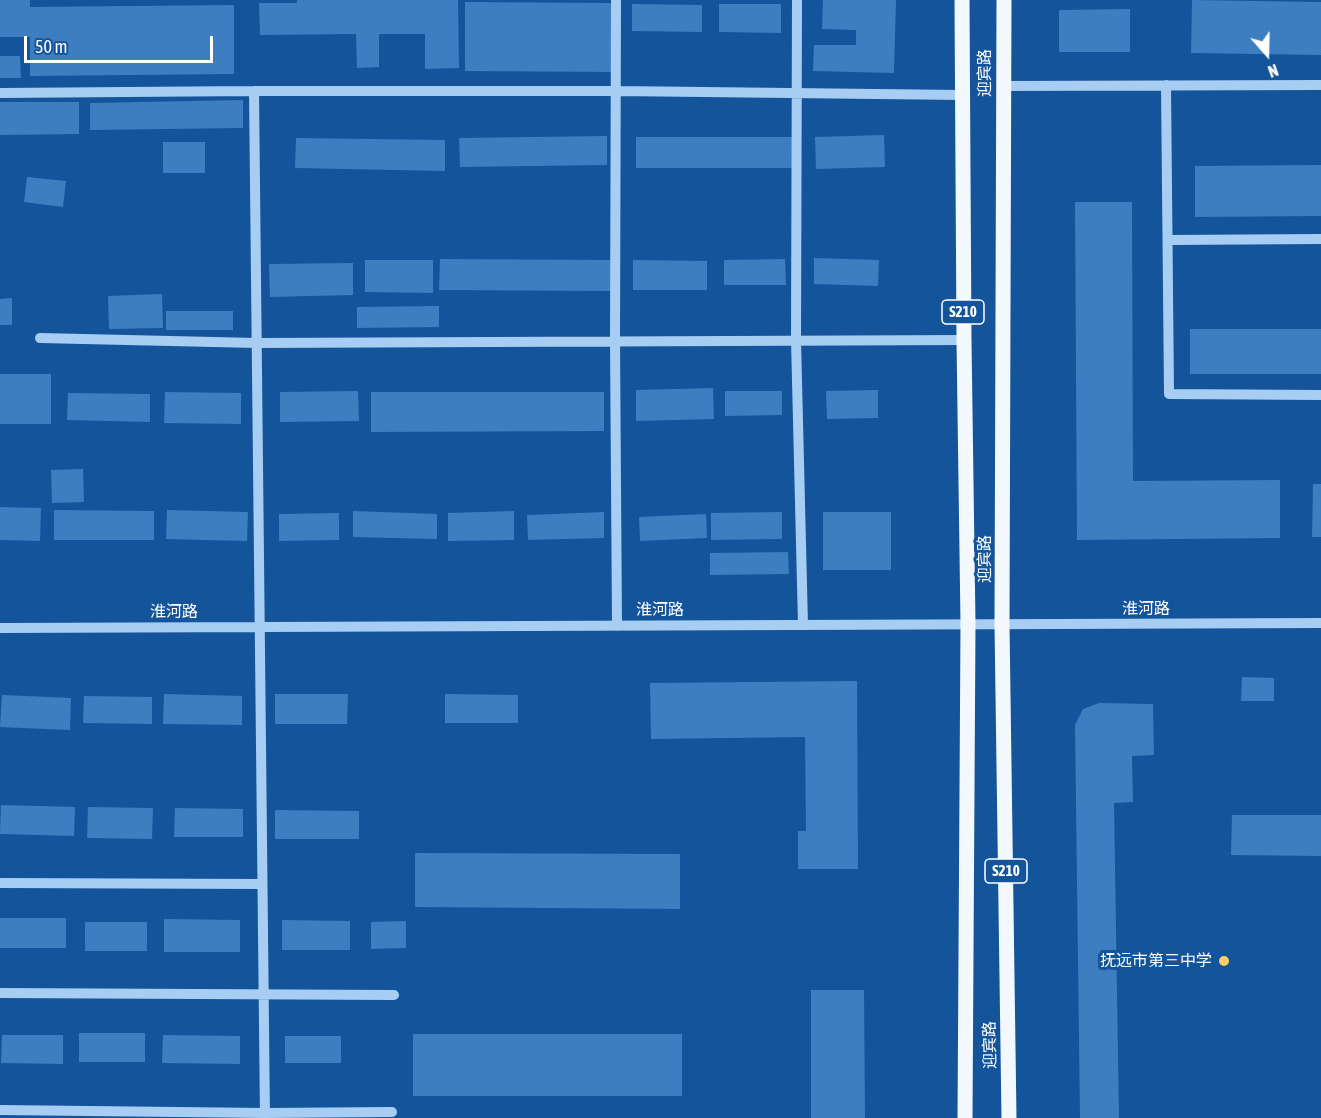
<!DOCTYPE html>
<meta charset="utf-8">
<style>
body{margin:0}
#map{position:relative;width:1321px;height:1118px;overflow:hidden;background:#14549a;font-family:"Asap Condensed",sans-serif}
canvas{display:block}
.north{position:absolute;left:1237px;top:24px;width:60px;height:60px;-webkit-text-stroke:4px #14549a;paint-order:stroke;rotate:160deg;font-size:16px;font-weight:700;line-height:24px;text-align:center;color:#fff}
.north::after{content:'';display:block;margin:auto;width:21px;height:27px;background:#fff;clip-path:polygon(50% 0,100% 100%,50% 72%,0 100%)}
.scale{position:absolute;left:24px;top:36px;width:189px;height:27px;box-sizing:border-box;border:3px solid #fff;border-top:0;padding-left:8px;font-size:18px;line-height:21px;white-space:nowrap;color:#fff;-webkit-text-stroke:4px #14549a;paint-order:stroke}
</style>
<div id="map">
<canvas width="1321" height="1118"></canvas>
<div class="north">N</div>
<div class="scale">50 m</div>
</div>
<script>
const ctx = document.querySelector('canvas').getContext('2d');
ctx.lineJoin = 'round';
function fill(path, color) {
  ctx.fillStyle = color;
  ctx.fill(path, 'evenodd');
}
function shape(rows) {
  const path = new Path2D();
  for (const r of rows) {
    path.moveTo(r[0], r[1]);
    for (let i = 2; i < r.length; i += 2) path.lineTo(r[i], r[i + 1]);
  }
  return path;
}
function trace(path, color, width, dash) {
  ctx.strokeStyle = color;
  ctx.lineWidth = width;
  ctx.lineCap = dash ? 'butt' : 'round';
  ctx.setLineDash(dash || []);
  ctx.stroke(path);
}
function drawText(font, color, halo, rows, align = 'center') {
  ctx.font = font + ' "Asap Condensed","Noto Sans SC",sans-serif';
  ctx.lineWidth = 6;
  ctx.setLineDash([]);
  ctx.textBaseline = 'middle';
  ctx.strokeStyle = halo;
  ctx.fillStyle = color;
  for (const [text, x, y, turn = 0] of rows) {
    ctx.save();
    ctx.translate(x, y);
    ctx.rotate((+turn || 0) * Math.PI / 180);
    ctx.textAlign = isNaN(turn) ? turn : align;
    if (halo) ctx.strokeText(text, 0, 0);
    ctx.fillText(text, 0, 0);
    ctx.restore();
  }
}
fill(shape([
 [0,0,30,0,30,7,234,5,234,74,30,76,30,37,0,37],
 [297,0,458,0,459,68,425,69,425,34,379,34,379,67,357,68,356,34,260,35,259,3,297,3],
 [823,0,896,0,894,73,813,71,814,45,856,45,856,30,822,29],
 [1192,0,1321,2,1321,55,1191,53],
 [465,2,611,3,611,72,465,71],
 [632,4,702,5,702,32,632,31],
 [719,4,781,4,781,33,719,32],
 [1130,9,1130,52,1059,52,1059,10],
 [0,56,20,56,21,78,0,78],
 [243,100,243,128,90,130,90,103],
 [0,102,79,102,79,134,0,135],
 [884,135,885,167,816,169,815,137],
 [607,136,607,165,460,167,459,138],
 [636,137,792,137,792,168,636,168],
 [296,138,445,140,445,171,295,168],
 [163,142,205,142,205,173,163,173],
 [1321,165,1321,216,1195,217,1195,166],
 [27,177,66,181,63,207,24,202],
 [1075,202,1132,202,1133,481,1280,480,1280,538,1077,540],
 [814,258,879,260,878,286,814,284],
 [440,259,611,260,611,291,439,290],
 [785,259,786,285,724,285,724,260],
 [365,260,433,260,433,293,365,292],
 [633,260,707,261,707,290,633,290],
 [353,263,353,295,270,297,269,264],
 [162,294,163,328,109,329,108,296],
 [12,298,12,325,0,325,0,299],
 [439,306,439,327,357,328,357,307],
 [166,311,233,311,233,330,166,330],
 [1190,329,1321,329,1321,374,1190,374],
 [0,374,51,374,51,424,0,424],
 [713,388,714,419,636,421,636,390],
 [878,390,878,418,827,419,826,391],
 [358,391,359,421,280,422,280,392],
 [725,391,782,391,782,415,725,416],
 [165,392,241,393,241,424,164,423],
 [371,392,604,392,604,431,371,432],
 [68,393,150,394,150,422,67,420],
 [83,469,84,502,52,503,51,470],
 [1313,484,1321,484,1321,537,1312,537],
 [0,507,41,508,40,541,0,540],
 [54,510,154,511,154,540,54,540],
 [167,510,248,512,247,541,166,539],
 [353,511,437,514,437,539,353,537],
 [514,511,514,540,448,541,448,513],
 [604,512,604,538,528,540,527,515],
 [782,512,782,539,711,540,711,513],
 [823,512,891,512,891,570,823,570],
 [339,513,339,540,279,541,279,514],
 [706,514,707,538,640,541,639,517],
 [788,552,789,574,710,575,710,553],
 [1242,677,1274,678,1274,701,1241,701],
 [857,681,858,869,798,869,798,831,806,831,805,737,651,739,650,683],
 [164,694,242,696,242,725,163,724],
 [275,694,348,694,347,724,275,724],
 [445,694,518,695,518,723,445,723],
 [2,695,71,698,70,730,0,727],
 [84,696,152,697,152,724,83,723],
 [1099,703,1153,704,1154,755,1132,756,1133,802,1114,803,1119,1118,1080,1118,1075,725,1083,709],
 [1,805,75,807,74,836,0,834],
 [88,807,153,808,152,839,87,838],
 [175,808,243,809,243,837,174,837],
 [275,810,359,811,359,839,275,839],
 [1232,815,1321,815,1321,856,1231,855],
 [415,853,680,854,680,909,415,907],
 [0,918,66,918,66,948,0,948],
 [164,919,240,920,240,952,164,952],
 [282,920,350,921,350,950,282,950],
 [406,921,406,948,371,949,371,922],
 [85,922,147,922,147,951,85,951],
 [811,990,864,990,865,1118,811,1118],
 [79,1033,145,1033,145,1062,79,1062],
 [413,1034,682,1034,682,1096,413,1096],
 [2,1035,63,1035,63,1064,1,1063],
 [163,1035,240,1036,240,1064,162,1063],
 [285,1036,341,1036,341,1063,285,1063]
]), '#3d7ec1');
trace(shape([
 [616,0,615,341,617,626],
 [797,0,796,340,803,625],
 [1166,85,1169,394,1321,395],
 [1003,86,1321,85],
 [254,91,265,1118],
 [0,93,254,91,617,91,962,95],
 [1168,240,1321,239],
 [40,338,257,343,964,340],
 [0,628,1321,623],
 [0,883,262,884],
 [0,993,394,995],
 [0,1110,265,1113,392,1112]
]), '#a8cdf3', 10);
trace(shape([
 [962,0,964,340,968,624,965,1118],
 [1004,0,1002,624,1009,1118]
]), '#f3f8ff', 15);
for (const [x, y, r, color] of [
 [1224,961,6,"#ffcd69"]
]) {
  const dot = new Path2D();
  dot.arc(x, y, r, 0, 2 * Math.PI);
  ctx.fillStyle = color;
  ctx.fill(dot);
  trace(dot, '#14549a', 2);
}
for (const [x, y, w] of [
 [963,312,42],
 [1006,871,42]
]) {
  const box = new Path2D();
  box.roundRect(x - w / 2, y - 12, w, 24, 4.5);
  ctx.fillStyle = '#14549a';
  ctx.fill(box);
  trace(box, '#fff', 1.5);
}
drawText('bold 15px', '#fff', null, [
 ["S210",963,312],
 ["S210",1006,871]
]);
drawText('16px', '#fff', '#14549a', [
 ["迎宾路",985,73,-90],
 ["迎宾路",985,559,-90],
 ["淮河路",1146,609],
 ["淮河路",660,610],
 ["淮河路",174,612],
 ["迎宾路",990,1045,-91]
]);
drawText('16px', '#fff', '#14549a', [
 ["抚远市第三中学",1212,961]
], 'right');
</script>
